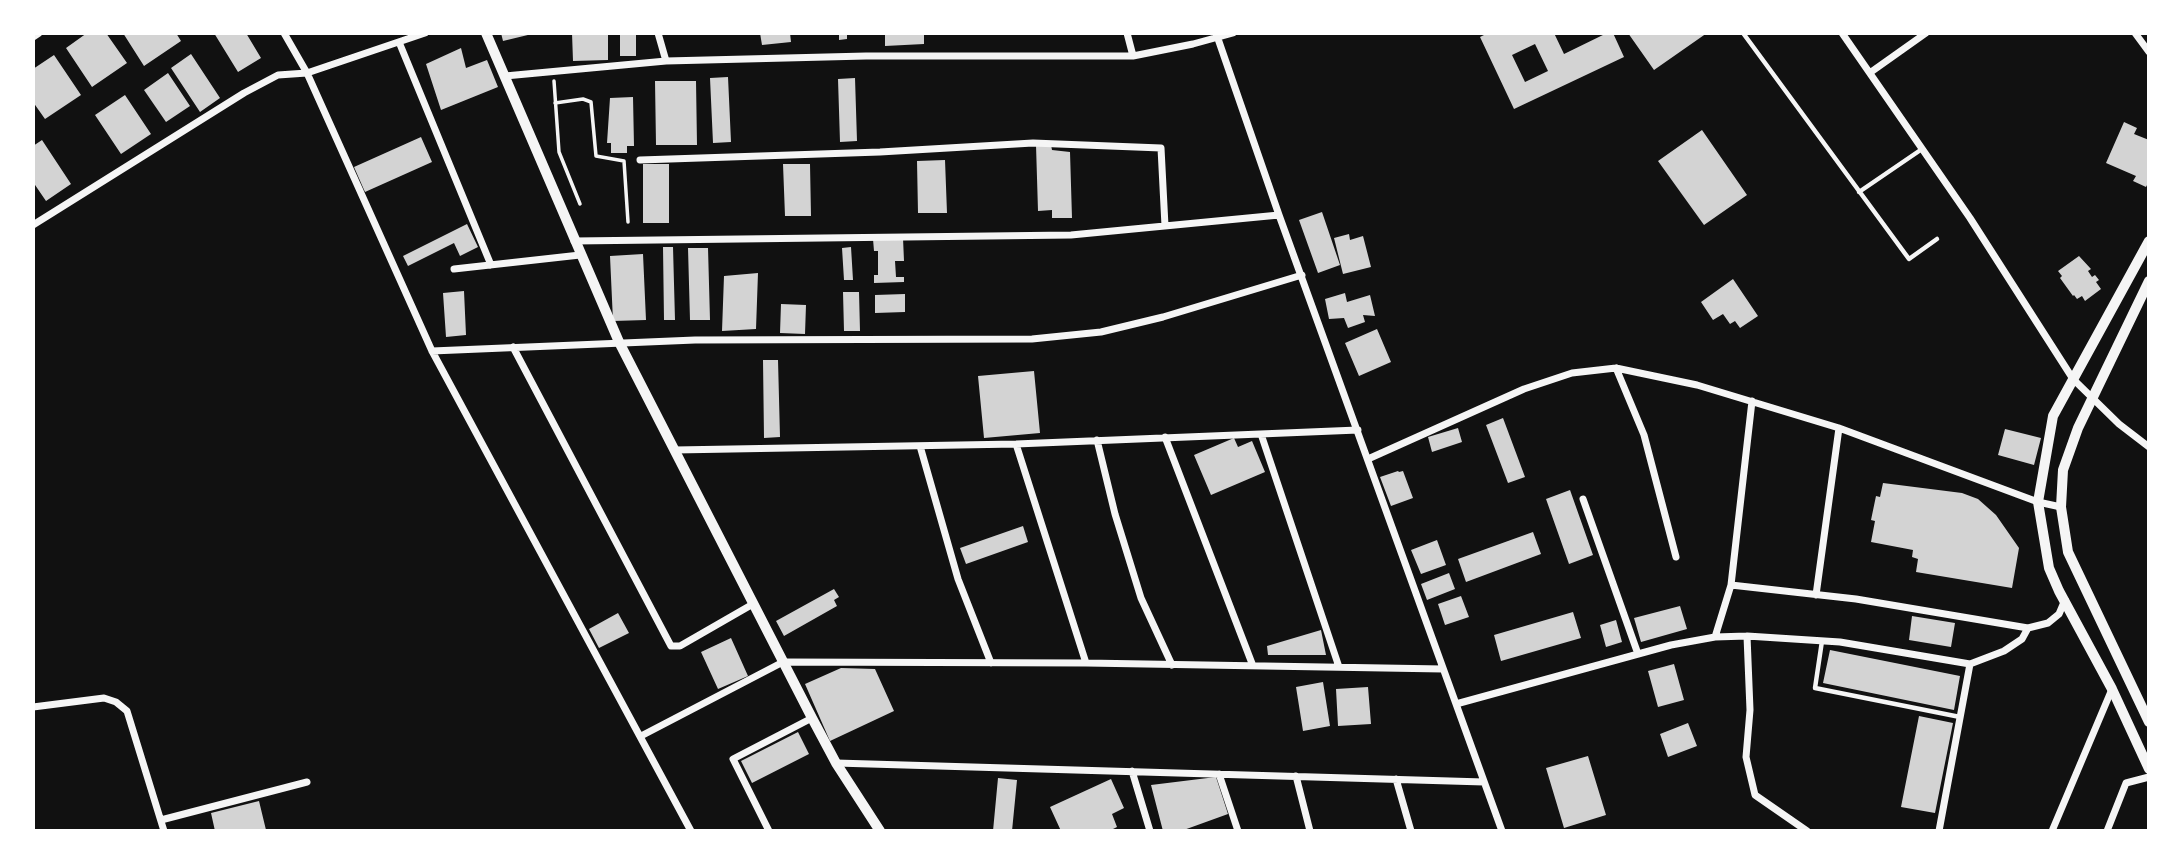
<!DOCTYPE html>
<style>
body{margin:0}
#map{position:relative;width:2182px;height:864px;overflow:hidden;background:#111;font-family:"Playfair Display",serif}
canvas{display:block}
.frame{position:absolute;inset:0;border:35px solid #fff;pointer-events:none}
</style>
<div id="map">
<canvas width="2182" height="864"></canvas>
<div class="frame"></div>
</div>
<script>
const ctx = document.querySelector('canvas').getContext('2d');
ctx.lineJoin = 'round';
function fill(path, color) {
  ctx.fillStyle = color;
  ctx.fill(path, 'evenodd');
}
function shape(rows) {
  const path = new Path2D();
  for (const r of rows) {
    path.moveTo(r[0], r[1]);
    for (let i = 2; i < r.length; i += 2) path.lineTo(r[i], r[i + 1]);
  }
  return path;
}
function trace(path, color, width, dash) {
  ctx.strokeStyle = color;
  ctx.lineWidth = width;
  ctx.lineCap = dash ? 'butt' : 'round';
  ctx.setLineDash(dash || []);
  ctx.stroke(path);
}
fill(shape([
 [87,33,106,33,127,63,92,87,66,48],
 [123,33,176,33,181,41,144,66],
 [214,33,246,33,261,58,238,72],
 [501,33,532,33,532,34,503,41],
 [572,33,608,33,608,60,573,61],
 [620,33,636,33,636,56,620,56],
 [760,33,790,33,791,42,762,45],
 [839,33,847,33,847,39,839,40],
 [885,33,924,33,924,44,885,46],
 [1488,33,1554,33,1564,54,1607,33,1613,33,1624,57,1514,109,1480,37],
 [1535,44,1548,71,1525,82,1512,55],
 [1628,33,1707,33,1654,70],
 [461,48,466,68,487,60,498,87,441,110,426,64],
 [191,54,220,98,200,112,171,68],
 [54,55,81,95,45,119,33,102,33,69],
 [168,73,190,106,166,122,144,90],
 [728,77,731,142,713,143,710,78],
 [855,78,857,141,840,142,838,79],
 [655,81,696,81,697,145,656,145],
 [125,95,151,134,121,154,95,115],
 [633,97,634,146,627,146,627,153,611,153,611,143,607,143,610,98],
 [2124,122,2137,128,2134,134,2149,140,2149,181,2146,187,2133,181,2136,176,2106,163],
 [1702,130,1747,195,1704,225,1658,161],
 [421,137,432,162,365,192,354,167],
 [42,140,71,184,46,201,33,182,33,146],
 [1036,145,1051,145,1052,150,1070,152,1072,218,1052,218,1052,210,1038,211],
 [945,160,947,213,918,213,917,161],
 [643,164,669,164,669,223,643,223],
 [783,164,810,164,811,216,785,216],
 [1322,212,1340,265,1318,273,1299,220],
 [467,224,478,247,460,256,454,243,408,266,403,256],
 [1349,234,1350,240,1363,236,1371,267,1343,274,1334,238],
 [903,238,904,261,895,261,896,277,904,277,904,282,874,283,874,275,878,275,878,251,874,251,873,239],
 [663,247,673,247,675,320,664,320],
 [851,247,853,280,844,280,842,248],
 [688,248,708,248,710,320,690,320],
 [643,254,646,320,613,321,610,256],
 [2079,256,2091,269,2088,271,2092,277,2095,275,2099,280,2096,282,2101,289,2085,301,2082,296,2077,299,2074,295,2073,296,2060,278,2062,276,2058,271],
 [758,273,756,329,722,331,724,276],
 [1733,279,1758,316,1740,328,1735,321,1730,324,1723,314,1713,320,1701,302],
 [464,291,466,335,446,337,443,293],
 [843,292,859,292,860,331,844,331],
 [1345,293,1347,302,1370,295,1375,316,1363,315,1365,322,1348,328,1344,318,1329,319,1325,299],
 [905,294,905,312,875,313,875,295],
 [781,304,806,305,805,334,780,333],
 [1377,329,1391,362,1359,376,1345,343],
 [763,360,778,360,780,437,764,438],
 [1034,371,1040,433,984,438,978,376],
 [1503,418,1525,477,1508,483,1486,425],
 [1458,428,1462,442,1432,452,1428,437],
 [2005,429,2041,438,2034,465,1998,455],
 [1234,438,1238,447,1252,441,1265,472,1211,495,1194,455],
 [1398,471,1399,472,1403,471,1413,498,1391,506,1380,477],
 [1883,483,1962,493,1978,499,1996,515,2019,548,2012,588,1916,572,1918,559,1912,557,1913,550,1871,542,1875,521,1871,520,1876,496,1880,497],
 [1570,490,1593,555,1569,564,1546,499],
 [1023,526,1028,542,966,564,960,548],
 [1533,532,1541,554,1466,582,1458,559],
 [1437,540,1446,565,1421,574,1411,550],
 [1449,573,1455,589,1427,600,1421,584],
 [834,589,839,597,834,600,837,606,784,636,776,621],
 [1461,596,1469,617,1445,625,1438,604],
 [1680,606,1687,629,1641,642,1634,618],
 [1573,612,1581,638,1501,661,1494,635],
 [618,613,629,633,599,648,589,629],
 [1912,616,1955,623,1951,647,1909,640],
 [1616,620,1622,642,1606,647,1600,625],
 [1321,630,1326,655,1268,655,1267,646],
 [731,638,748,676,718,689,701,652],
 [1830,650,1960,676,1954,710,1823,683],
 [1674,664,1684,700,1658,707,1648,671],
 [841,668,875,669,894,711,830,741,805,684],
 [1323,682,1330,726,1303,731,1296,687],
 [1368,687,1371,724,1338,726,1336,689],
 [1919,716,1953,723,1935,813,1901,807],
 [1688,723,1697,746,1668,757,1660,734],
 [798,732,809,754,752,783,741,761],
 [1588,756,1606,815,1564,828,1546,768],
 [1216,777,1228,814,1181,831,1163,831,1151,785],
 [998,778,1017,780,1012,831,993,831],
 [1111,779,1124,808,1112,814,1117,827,1109,831,1061,831,1050,807],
 [259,801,266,830,215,831,211,813]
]), '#d3d3d3');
trace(shape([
 [554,81,559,152,580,204],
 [555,103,583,99,591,102,596,156,624,161,628,222]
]), '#f5f5f5', 3.5);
trace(shape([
 [1743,33,1909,259,1937,239],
 [1859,192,1922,149],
 [1822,641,1815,688,1960,717]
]), '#f5f5f5', 4.5);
trace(shape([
 [284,33,307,73,432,351,691,831],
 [658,33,666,61],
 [1127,33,1133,56],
 [1216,33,1279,215,1502,831],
 [1842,33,1970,218,2073,379,2119,424,2149,447],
 [2135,33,2149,52],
 [33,37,39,33],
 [399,42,491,265],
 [1871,72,1926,33],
 [505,76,666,61,866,56,1133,56,1193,44,1233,33],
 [640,160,880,152,1033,143,1161,148,1165,226],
 [33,225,244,93,278,75,307,73,425,33],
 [574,241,1071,235,1279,215],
 [454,269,580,255],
 [513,347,671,646,680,646,753,604],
 [432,351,695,340,1032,339,1101,332,1163,317,1302,275],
 [1616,368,1644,435,1676,557],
 [1261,434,1339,667],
 [1165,437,1253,666],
 [1097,440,1115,514,1141,598,1172,665],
 [1016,444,1086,663],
 [920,446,958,579,991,663],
 [675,450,1016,444,1358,430],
 [1368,459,1524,389,1572,373,1616,368,1697,385,1839,428,2038,502,2061,507],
 [1583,499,1638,654],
 [1731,585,1856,599,2028,628],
 [1816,595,1839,428],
 [1747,636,1750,710,1746,757,1755,795,1807,831],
 [1715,637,1731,585,1752,401],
 [1456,704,1671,645,1715,637,1747,636,1840,642,1970,664,2004,651,2022,639,2028,628,2048,623,2059,614,2065,600],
 [33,707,104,698,116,702,127,711,164,831],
 [641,736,783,662,1086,663,1443,669],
 [836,763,1484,782],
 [1132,771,1150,831],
 [1219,774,1238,831],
 [1296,776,1310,831],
 [1396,779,1411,831],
 [161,820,307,782],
 [769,831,733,759,812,718],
 [1939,831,1970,664],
 [2052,831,2112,689],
 [2107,831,2126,783,2149,777]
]), '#f5f5f5', 7);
trace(shape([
 [486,33,619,342,812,718,836,763,880,831],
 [2149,241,2053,416,2038,502,2049,568,2059,591,2112,689,2149,769],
 [2149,281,2078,428,2063,470,2061,507,2068,552,2149,722]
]), '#f5f5f5', 10);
</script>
